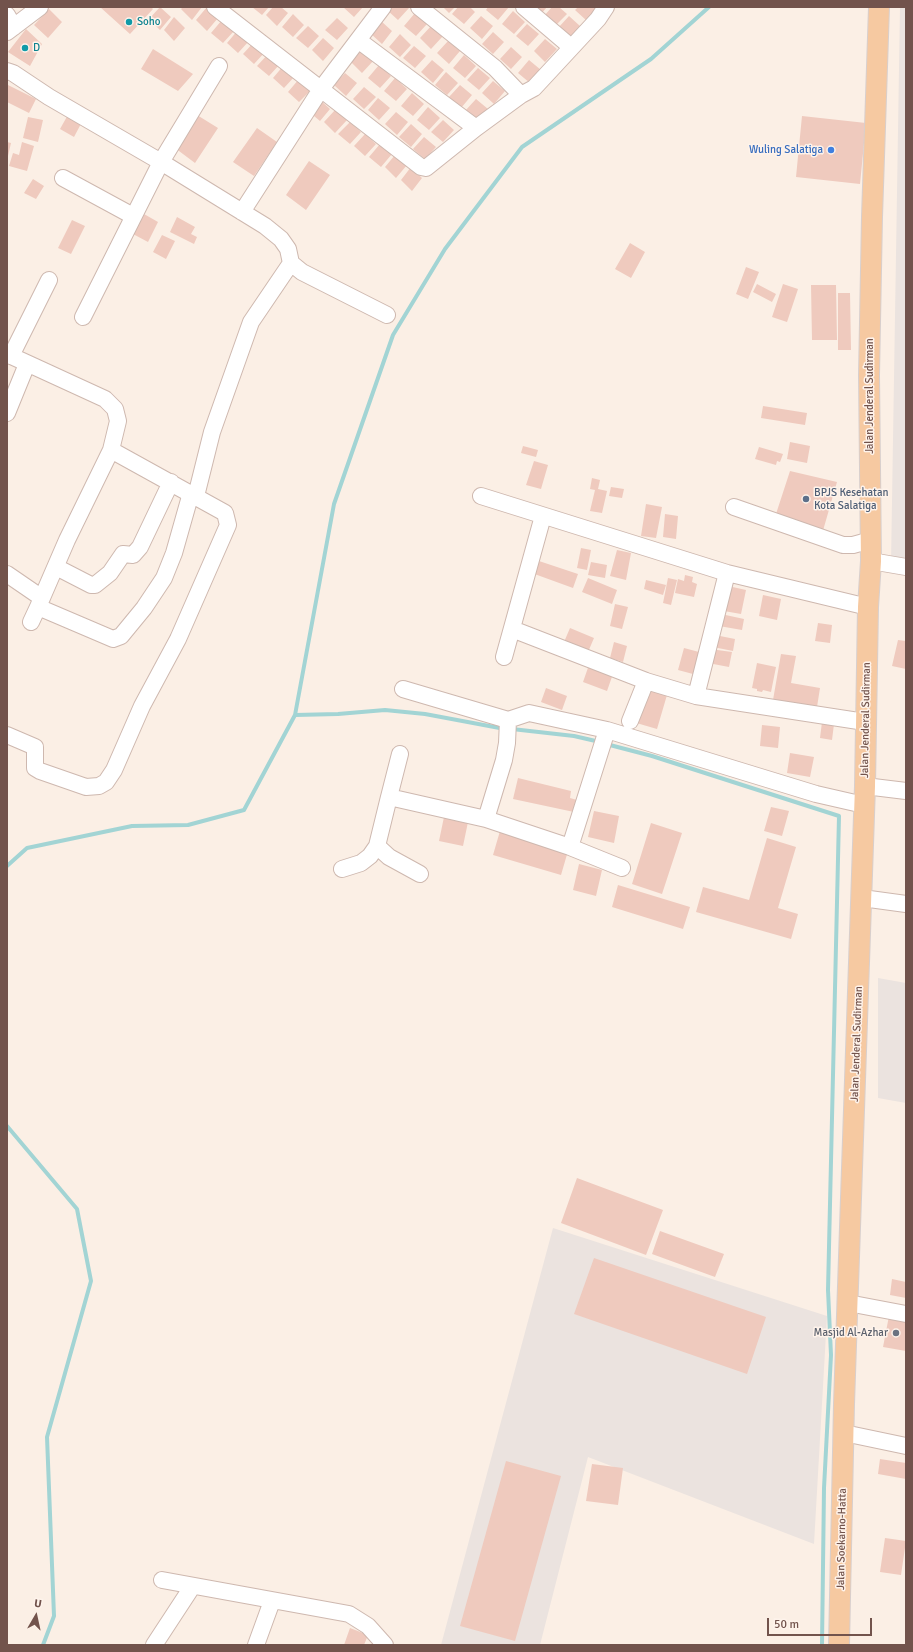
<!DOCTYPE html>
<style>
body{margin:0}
#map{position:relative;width:913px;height:1652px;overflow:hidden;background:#fbefe5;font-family:Signika,sans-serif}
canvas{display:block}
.frame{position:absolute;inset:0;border:8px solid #72534c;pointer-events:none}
.north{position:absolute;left:16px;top:1596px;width:40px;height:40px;-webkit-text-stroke:3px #fef3eb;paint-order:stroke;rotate:9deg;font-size:11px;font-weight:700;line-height:16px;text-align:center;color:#72534c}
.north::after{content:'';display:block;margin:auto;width:14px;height:18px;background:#72534c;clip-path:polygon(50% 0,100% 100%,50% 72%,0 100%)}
.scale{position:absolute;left:767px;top:1618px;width:105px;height:18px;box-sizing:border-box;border:2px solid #72534c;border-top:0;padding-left:5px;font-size:12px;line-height:14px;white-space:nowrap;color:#72534c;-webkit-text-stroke:3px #fef3eb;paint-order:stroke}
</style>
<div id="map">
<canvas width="913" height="1652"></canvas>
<div class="frame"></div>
<div class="north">U</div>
<div class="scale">50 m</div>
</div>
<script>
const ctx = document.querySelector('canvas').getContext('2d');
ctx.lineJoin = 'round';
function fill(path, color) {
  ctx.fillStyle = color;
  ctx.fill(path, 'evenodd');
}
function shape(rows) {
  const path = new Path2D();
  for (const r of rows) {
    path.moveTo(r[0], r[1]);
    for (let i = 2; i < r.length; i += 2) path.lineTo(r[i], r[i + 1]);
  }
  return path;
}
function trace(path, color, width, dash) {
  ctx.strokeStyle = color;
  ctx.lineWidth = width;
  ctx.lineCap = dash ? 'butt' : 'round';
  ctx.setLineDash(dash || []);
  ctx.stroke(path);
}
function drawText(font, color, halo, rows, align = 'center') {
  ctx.font = font + ' Signika,sans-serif';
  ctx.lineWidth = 3;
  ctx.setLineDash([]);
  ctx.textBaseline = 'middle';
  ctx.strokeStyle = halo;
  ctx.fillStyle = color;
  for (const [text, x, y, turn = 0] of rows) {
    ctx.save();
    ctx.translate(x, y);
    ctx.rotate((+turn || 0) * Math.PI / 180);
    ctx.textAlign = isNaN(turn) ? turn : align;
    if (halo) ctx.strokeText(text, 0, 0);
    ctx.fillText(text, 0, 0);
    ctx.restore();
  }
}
fill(shape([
 [900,7,906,7,906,565,891,563],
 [878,978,906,983,906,1103,878,1098],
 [553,1228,827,1316,814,1544,588,1457,540,1645,441,1645]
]), '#ebe3df');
trace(shape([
 [295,715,338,714,385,710,425,714,505,729],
 [512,729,574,736,600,742],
 [606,744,652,756,839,816,828,1290,831,1355,824,1488,822,1645],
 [7,866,27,848,132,826,188,825,244,810,295,715,334,504,393,335,445,249,522,147,651,59,709,7],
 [7,1126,77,1209,91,1281,47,1437,54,1616,43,1645]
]), '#a2d4d4', 4);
fill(shape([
 [100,7,151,7,153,9,130,34],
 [160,7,171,17,160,30,149,19],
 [183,7,202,7,192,20,181,9],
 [207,7,218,18,207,31,196,20],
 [252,7,269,7,262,15],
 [273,7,281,7,288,13,277,26,266,15],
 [343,7,363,7,354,17],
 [389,7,408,7,409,8,398,20,387,10],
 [443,7,455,7,449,13],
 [458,7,470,7,475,12,464,24,452,14],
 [488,7,509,7,498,20,486,10],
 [532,7,547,7,541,14],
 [552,7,559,7,567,14,555,26,544,16],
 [578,7,597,7,587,21,575,10],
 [49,9,62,22,48,38,34,25],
 [513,11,525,22,514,34,502,24],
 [415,13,427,24,416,36,404,26],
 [293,14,304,25,293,37,282,27],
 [481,16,493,26,482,39,470,28],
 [569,16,580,26,569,39,558,28],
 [174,17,185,28,174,41,164,30],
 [337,18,348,28,337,40,325,30],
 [222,20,234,31,223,43,211,33],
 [381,21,392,31,382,44,370,33],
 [527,24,539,34,528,46,516,36],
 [308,26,319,36,308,48,296,38],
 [431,26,443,36,431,49,420,38],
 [26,29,42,44,30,66,8,52],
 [238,30,249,41,238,53,227,43],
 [493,32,504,42,493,54,482,44],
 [400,34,411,45,400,57,389,47],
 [323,38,334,48,323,61,312,50],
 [545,39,557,49,545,62,534,51],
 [448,41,460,51,449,64,437,53],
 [254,42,265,52,254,64,243,54],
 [414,46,426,56,415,68,403,58],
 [511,47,522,57,511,69,500,59],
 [153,49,193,74,178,91,141,69],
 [362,50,374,60,362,73,351,62],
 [269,53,280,64,269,76,257,66],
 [464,55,476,66,465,78,453,68],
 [432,60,444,70,433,83,421,72],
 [529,60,541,70,530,83,518,73],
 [284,65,295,76,284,88,273,78],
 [379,65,391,76,380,88,368,78],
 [478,68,490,78,479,90,467,80],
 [446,72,458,83,447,95,435,85],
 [345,73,357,83,346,96,334,85],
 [395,78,407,89,396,101,384,91],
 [299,79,311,90,299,102,288,92],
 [493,81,505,91,494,104,482,93],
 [8,85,36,99,29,113,7,102],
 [460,85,472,95,461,108,449,97],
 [364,87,376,97,364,109,353,99],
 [412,93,424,104,413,116,401,106],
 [378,98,390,108,379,120,368,110],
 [319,99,330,109,320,121,308,111],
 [476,99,488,109,476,122,465,111],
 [428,107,440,118,429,130,417,120],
 [335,110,347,120,335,133,324,122],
 [396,112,408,122,397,135,385,124],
 [69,113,83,120,74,137,60,129],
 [197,115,218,128,195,163,175,148],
 [802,116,866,123,860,184,796,177],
 [28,117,43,120,38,142,23,138],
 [443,120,454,130,443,142,431,132],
 [350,122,361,132,350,144,338,134],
 [411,124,422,134,411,147,399,137],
 [257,128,277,142,254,176,233,162],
 [365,134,376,144,365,156,354,146],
 [424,137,436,147,425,159,413,149],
 [7,142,11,143,8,156,7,155],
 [22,142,34,146,27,171,9,166,13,153,19,155],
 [380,144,392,154,381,167,369,157],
 [395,155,407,165,396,178,385,167],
 [309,161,330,175,306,210,286,195],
 [411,167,422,178,412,191,401,180],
 [33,179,44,186,36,199,24,193],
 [144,214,158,222,148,242,133,234],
 [177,217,195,227,191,234,197,237,194,244,170,232],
 [72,220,85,226,71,254,58,248],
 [162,235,175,241,166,259,153,252],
 [630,243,645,252,631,278,615,269],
 [746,267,759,272,748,299,736,294],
 [757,284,776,294,772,302,753,292],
 [783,284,798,289,787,322,772,317],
 [811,285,836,285,837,340,812,340],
 [838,293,850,293,851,350,838,350],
 [763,406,807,413,805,425,761,418],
 [790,442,810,446,807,463,787,459],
 [523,446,538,450,536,457,521,453],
 [759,447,783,454,780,462,777,461,776,465,755,459],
 [534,461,548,465,541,489,526,485],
 [790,471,837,482,822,534,775,517],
 [592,478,600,480,598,489,607,491,602,513,590,511,595,490,590,489],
 [611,487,624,489,622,498,609,496],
 [646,504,662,507,656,538,641,536],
 [665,514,678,516,676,539,663,537],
 [581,548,591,550,587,570,577,568],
 [617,550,631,553,626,580,610,576],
 [533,559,578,574,573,588,529,572],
 [591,562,607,565,605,578,588,575],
 [685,575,693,577,692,582,697,584,694,597,675,593,678,579,684,581],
 [588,578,617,590,612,604,582,592],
 [668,578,677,580,671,605,663,603],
 [646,580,666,585,663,595,644,589],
 [728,586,746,590,741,614,724,611],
 [763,595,781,599,777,620,759,616],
 [615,604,628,607,622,629,610,626],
 [721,614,744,619,742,630,719,626],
 [818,623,832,625,830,643,815,641],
 [570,628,594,638,588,652,564,642],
 [715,635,735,639,733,651,713,647],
 [898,640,906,641,906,669,892,666],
 [614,642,627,646,623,662,610,658],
 [684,648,699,652,693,674,678,670],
 [710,649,732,652,729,667,708,663],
 [781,654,796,656,791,683,820,688,817,707,773,700],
 [590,662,614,671,607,691,583,682],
 [757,663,776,667,771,692,763,690,762,692,757,691,757,689,752,688],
 [546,688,567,696,562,710,541,702],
 [648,689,667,695,657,729,633,722],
 [822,722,834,724,832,740,820,738],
 [762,725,780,727,778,748,760,746],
 [790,753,814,757,810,777,787,773],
 [518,778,571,791,570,798,577,800,574,812,513,799],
 [771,807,789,811,782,836,764,831],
 [594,811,619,816,614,843,588,837],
 [444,817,468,822,463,846,439,841],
 [651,823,682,833,662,894,632,884],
 [500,831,568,851,561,875,493,855],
 [767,838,796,847,778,908,798,914,791,939,696,912,703,887,749,900],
 [579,864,602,870,596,896,573,890],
 [618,885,690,907,683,929,612,907],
 [577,1178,663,1210,646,1255,561,1223],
 [660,1231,724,1254,715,1277,652,1254],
 [594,1258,766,1317,747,1374,574,1314],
 [892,1279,906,1282,906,1298,890,1295],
 [889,1316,906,1320,906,1351,883,1347],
 [880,1459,906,1463,906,1479,878,1474],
 [506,1461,561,1476,515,1641,460,1626],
 [592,1464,623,1468,618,1505,586,1501],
 [885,1538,906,1541,901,1575,880,1572],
 [350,1628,368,1635,364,1645,344,1645]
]), '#efcabe');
const minor = shape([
 [215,7,421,167,426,168,476,128,521,95,495,68,419,7],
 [524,7,571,47],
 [7,15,14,27],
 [7,32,40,7],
 [358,40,476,128],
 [7,71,13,73,49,97,161,162,265,226,281,239,288,249,291,263,302,272,387,315],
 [521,95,534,88,598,19,606,7],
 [63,178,133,216],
 [242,212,321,89,383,7],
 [83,317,161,162,219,66],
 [7,354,105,399,115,409,118,421,111,450,67,540,38,607,113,639,121,636,144,608,164,578,174,553,191,493],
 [11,356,49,280],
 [7,413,27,364],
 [196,496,212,432,251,322,291,263],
 [481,496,727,573,868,607],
 [734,507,843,545,853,545,871,540],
 [871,561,906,567],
 [56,567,91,585,95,585,110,573,123,554,133,555,140,547,171,482],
 [7,574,42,598],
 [31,622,38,607],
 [512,629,646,681,696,696,865,722],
 [504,657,543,516],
 [403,689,508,720],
 [696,696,727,573],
 [630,721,646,681],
 [7,735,35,747,35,768,40,771,86,787,99,786,106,782,114,770,142,706,178,639,228,525,225,513,111,450],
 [865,786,906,791],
 [389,797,400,754],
 [377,846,389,857,420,874],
 [570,847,607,730],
 [622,868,570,847,486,819,504,760,507,743,508,720,529,713,607,730,816,794,864,805],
 [342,869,361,863,370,856,377,846,389,797,486,819],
 [862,898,906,904],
 [848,1303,906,1314],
 [844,1433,906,1446],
 [162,1580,349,1614,368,1626,385,1645],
 [154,1645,192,1587],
 [256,1645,272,1601]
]);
const major = shape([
 [839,1645,844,1404,865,786,868,607,871,561,869,375,872,217,879,7]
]);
trace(minor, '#ceb8af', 18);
trace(major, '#d8cfcd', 22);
trace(minor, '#fff', 16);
trace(major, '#f6c9a1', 20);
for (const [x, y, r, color] of [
 [129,22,4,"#0f9aa8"],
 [25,48,4,"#0f9aa8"],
 [831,150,4,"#3f7fe0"],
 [806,499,4,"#5c6f8a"],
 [896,1333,4,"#6b7280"]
]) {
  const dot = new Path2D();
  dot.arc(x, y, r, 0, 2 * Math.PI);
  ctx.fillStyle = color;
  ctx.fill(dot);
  trace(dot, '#fef3eb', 1.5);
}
drawText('11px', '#0d838f', '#fef3eb', [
 ["Soho",137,22],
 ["D",33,48]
], 'left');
drawText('11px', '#366cbe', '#fef3eb', [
 ["Wuling Salatiga",823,150]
], 'right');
drawText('11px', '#72534c', '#fef3eb', [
 ["Jalan Jenderal Sudirman",870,396,-90],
 ["Jalan Jenderal Sudirman",866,720,-89],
 ["Jalan Jenderal Sudirman",857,1044,-88],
 ["Jalan Soekarno-Hatta",842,1539,-89]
]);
drawText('11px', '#4e5e75', '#fef3eb', [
 ["BPJS Kesehatan",814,493],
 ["Kota Salatiga",814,506]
], 'left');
drawText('11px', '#5b616d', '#fef3eb', [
 ["Masjid Al-Azhar",888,1333]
], 'right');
</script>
